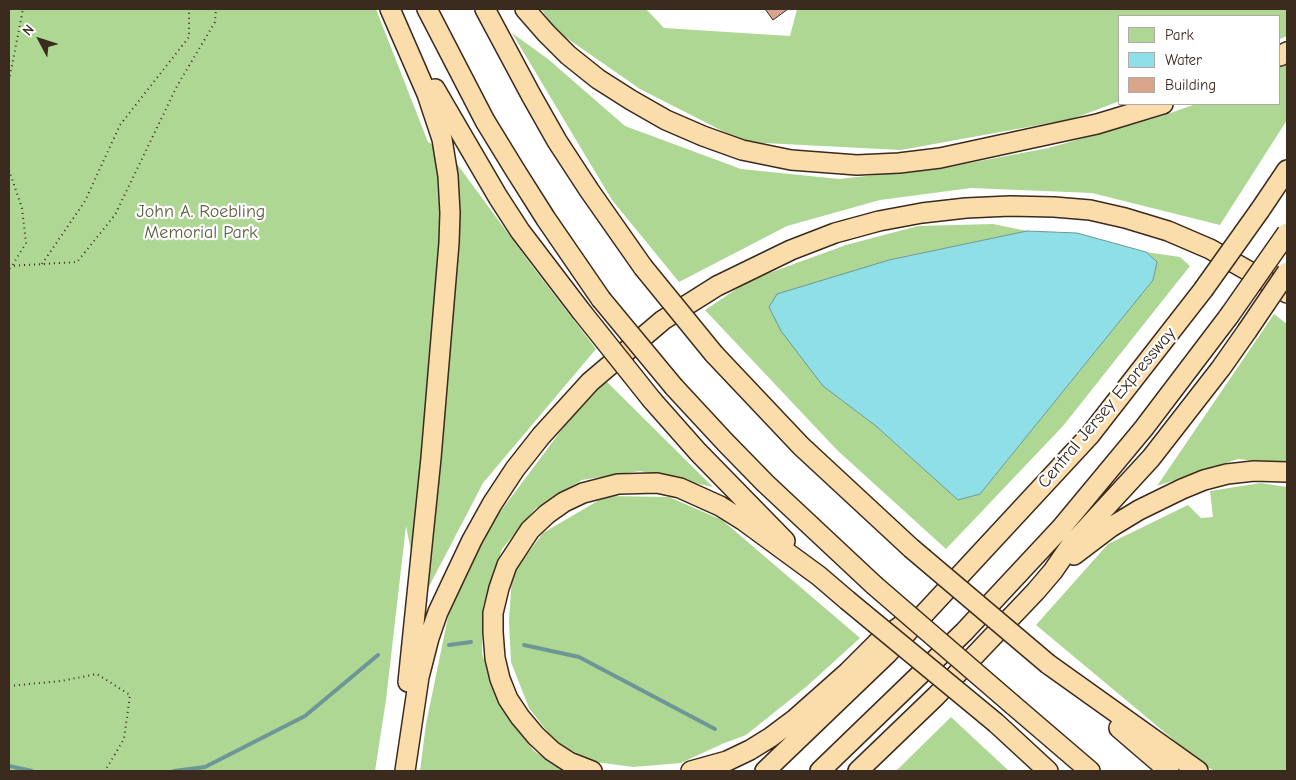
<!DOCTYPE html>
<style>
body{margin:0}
#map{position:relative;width:1296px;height:780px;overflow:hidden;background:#fff;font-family:"Comic Neue",sans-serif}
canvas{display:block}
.frame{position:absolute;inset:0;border:10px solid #3b2a1e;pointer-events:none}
.legend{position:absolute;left:1118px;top:15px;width:162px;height:90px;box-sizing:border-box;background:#fff;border:1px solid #b1aaa5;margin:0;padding:6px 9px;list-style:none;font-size:15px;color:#3b2a1e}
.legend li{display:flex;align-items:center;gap:10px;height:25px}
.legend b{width:25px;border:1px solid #b1aaa5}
.north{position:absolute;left:15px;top:15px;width:50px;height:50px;-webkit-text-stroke:4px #fff;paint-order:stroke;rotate:310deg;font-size:14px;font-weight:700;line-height:20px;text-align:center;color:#3b2a1e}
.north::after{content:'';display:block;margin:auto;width:18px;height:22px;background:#3b2a1e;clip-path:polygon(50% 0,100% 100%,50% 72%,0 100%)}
</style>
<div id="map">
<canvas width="1296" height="780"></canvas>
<div class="frame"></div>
<ul class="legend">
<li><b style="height:14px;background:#aed794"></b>Park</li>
<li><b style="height:14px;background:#8ee0e6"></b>Water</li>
<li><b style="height:14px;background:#d8a48c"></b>Building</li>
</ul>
<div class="north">N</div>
</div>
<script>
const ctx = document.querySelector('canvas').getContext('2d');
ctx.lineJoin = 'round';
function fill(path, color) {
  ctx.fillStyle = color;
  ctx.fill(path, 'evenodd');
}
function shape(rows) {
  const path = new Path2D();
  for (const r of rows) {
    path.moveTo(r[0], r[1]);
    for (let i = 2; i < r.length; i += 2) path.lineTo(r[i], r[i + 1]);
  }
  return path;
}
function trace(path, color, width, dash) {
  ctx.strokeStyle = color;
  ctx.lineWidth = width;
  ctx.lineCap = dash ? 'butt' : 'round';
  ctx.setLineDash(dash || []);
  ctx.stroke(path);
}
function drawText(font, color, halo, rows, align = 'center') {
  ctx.font = font + ' "Comic Neue",sans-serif';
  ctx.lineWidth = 4.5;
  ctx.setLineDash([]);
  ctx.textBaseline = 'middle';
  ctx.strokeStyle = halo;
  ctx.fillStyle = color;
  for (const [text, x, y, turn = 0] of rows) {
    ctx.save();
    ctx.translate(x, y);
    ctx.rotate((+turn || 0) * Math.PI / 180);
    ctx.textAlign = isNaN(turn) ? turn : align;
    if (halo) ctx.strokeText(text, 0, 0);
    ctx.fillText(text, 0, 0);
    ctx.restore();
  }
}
fill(shape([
 [9,9,376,9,428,142,449,153,532,266,596,349,483,483,421,602,406,526,386,700,375,771,9,771],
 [541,9,646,9,664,28,790,36,797,9,1287,9,1287,36,1280,39,1280,16,1120,16,1120,101,1072,119,901,150,744,142,640,89,558,32],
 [512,33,548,59,625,126,741,169,839,179,949,167,1048,148,1159,117,1196,104,1280,104,1280,67,1287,62,1287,120,1220,225,1092,193,971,188,880,200,787,226,679,282,612,200],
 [993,224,1027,231,889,260,823,386,876,426,958,500,980,494,1153,280,1157,262,1146,252,1180,257,1190,266,1063,426,946,549,837,450,705,310,750,280,846,245,918,226],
 [1274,314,1287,324,1287,465,1238,459,1157,486],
 [605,380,713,487,640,471,582,480,535,509,502,549,483,606,482,654,501,705,534,751,564,771,420,771,426,724,448,617,479,540,578,408],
 [1261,483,1287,487,1287,771,1215,771,1205,766,1036,625,1108,544,1188,505,1201,518,1213,517,1210,491],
 [606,496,669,497,722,520,860,638,806,687,746,735,722,744,681,763,633,767,596,762,557,744,529,708,511,662,509,621,512,575,543,533],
 [951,717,1009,771,896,771]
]), '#aed794');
const water = shape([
 [1027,231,1077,233,1146,252,1157,262,1153,280,980,494,958,500,876,426,823,386,781,331,769,307,777,294,889,260,1027,231]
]);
fill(water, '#8ee0e6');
trace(water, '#6d9796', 1);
trace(shape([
 [449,645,471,642],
 [524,645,579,657,715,729],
 [9,766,32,771],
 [174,771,205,767,305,716,378,655]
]), '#6d9796', 4);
const building = shape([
 [765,9,788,9,773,20,765,9]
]);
fill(building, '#d8a48c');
trace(building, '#3b2a1e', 1);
const highway = shape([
 [390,9,427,94,442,139,448,176,450,213,449,243,431,458,408,682],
 [427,9,485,121,515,170,546,219,601,299],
 [485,9,531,95,557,141,589,190,643,267],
 [525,9,546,33,568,55,598,79,631,100,666,120,703,136,742,150,791,160,857,165,899,163,940,158,1097,124,1163,104],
 [1280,56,1287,52],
 [435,89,498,197,520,231,581,311],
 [1260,210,1287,170],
 [714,354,801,446,911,548],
 [674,387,725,442,765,483,874,585],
 [652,400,698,452,785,541],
 [1074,555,1111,527,1139,510,1182,489,1204,480,1227,474,1254,471,1287,472],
 [1048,664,1198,771],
 [1013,705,1090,771],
 [996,723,1048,771],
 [1119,728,1169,771],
 [405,771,419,677,429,638,438,612,454,578,472,540,492,504,515,469,541,436,590,382,663,320,717,286,791,250,835,233,879,221,922,213,966,208,1010,206,1054,207,1090,210,1125,218,1168,231,1210,249,1287,293],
 [592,771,569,762,552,751,536,736,520,717,508,699,500,679,495,658,493,632,493,613,499,588,507,565,530,530,547,514,564,502,583,493,618,484,657,483,680,488,720,506,744,521,819,576,847,600],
 [691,771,727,761,750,750,771,737,795,719,848,672,879,641,902,625],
 [765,771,887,654,1090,435,1203,290],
 [820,771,964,632,1061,528,1144,428,1229,316],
 [858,771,936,696,1036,591,1053,571,1071,545,1151,458,1221,368,1247,331]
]);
trace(highway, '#3b2a1e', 22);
trace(shape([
 [9,81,23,9],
 [9,170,22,208,26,243,12,266,9,269],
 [42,264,85,201,120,125,189,37,189,9],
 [9,266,77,262,115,215,177,86,215,22,216,9],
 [9,686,61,681,97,674,130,695,124,739,105,771]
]), '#3b2a1e', 2, [1, 4]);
trace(highway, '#faddab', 19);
const highwayBridge = shape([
 [643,267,714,354],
 [1203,290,1260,210],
 [601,299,674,387],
 [581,311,652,400],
 [1229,316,1287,233],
 [1247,331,1287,272],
 [911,548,1048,664],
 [874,585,1013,705],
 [847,600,996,723]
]);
trace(highwayBridge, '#3b2a1e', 22, []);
trace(highwayBridge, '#faddab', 19);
drawText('18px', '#5e5e41', '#fff', [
 ["John A. Roebling",201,212],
 ["Memorial Park",201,233]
]);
drawText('18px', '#3b2a1e', '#fff', [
 ["Central Jersey Expressway",1107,408,-50]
]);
</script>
